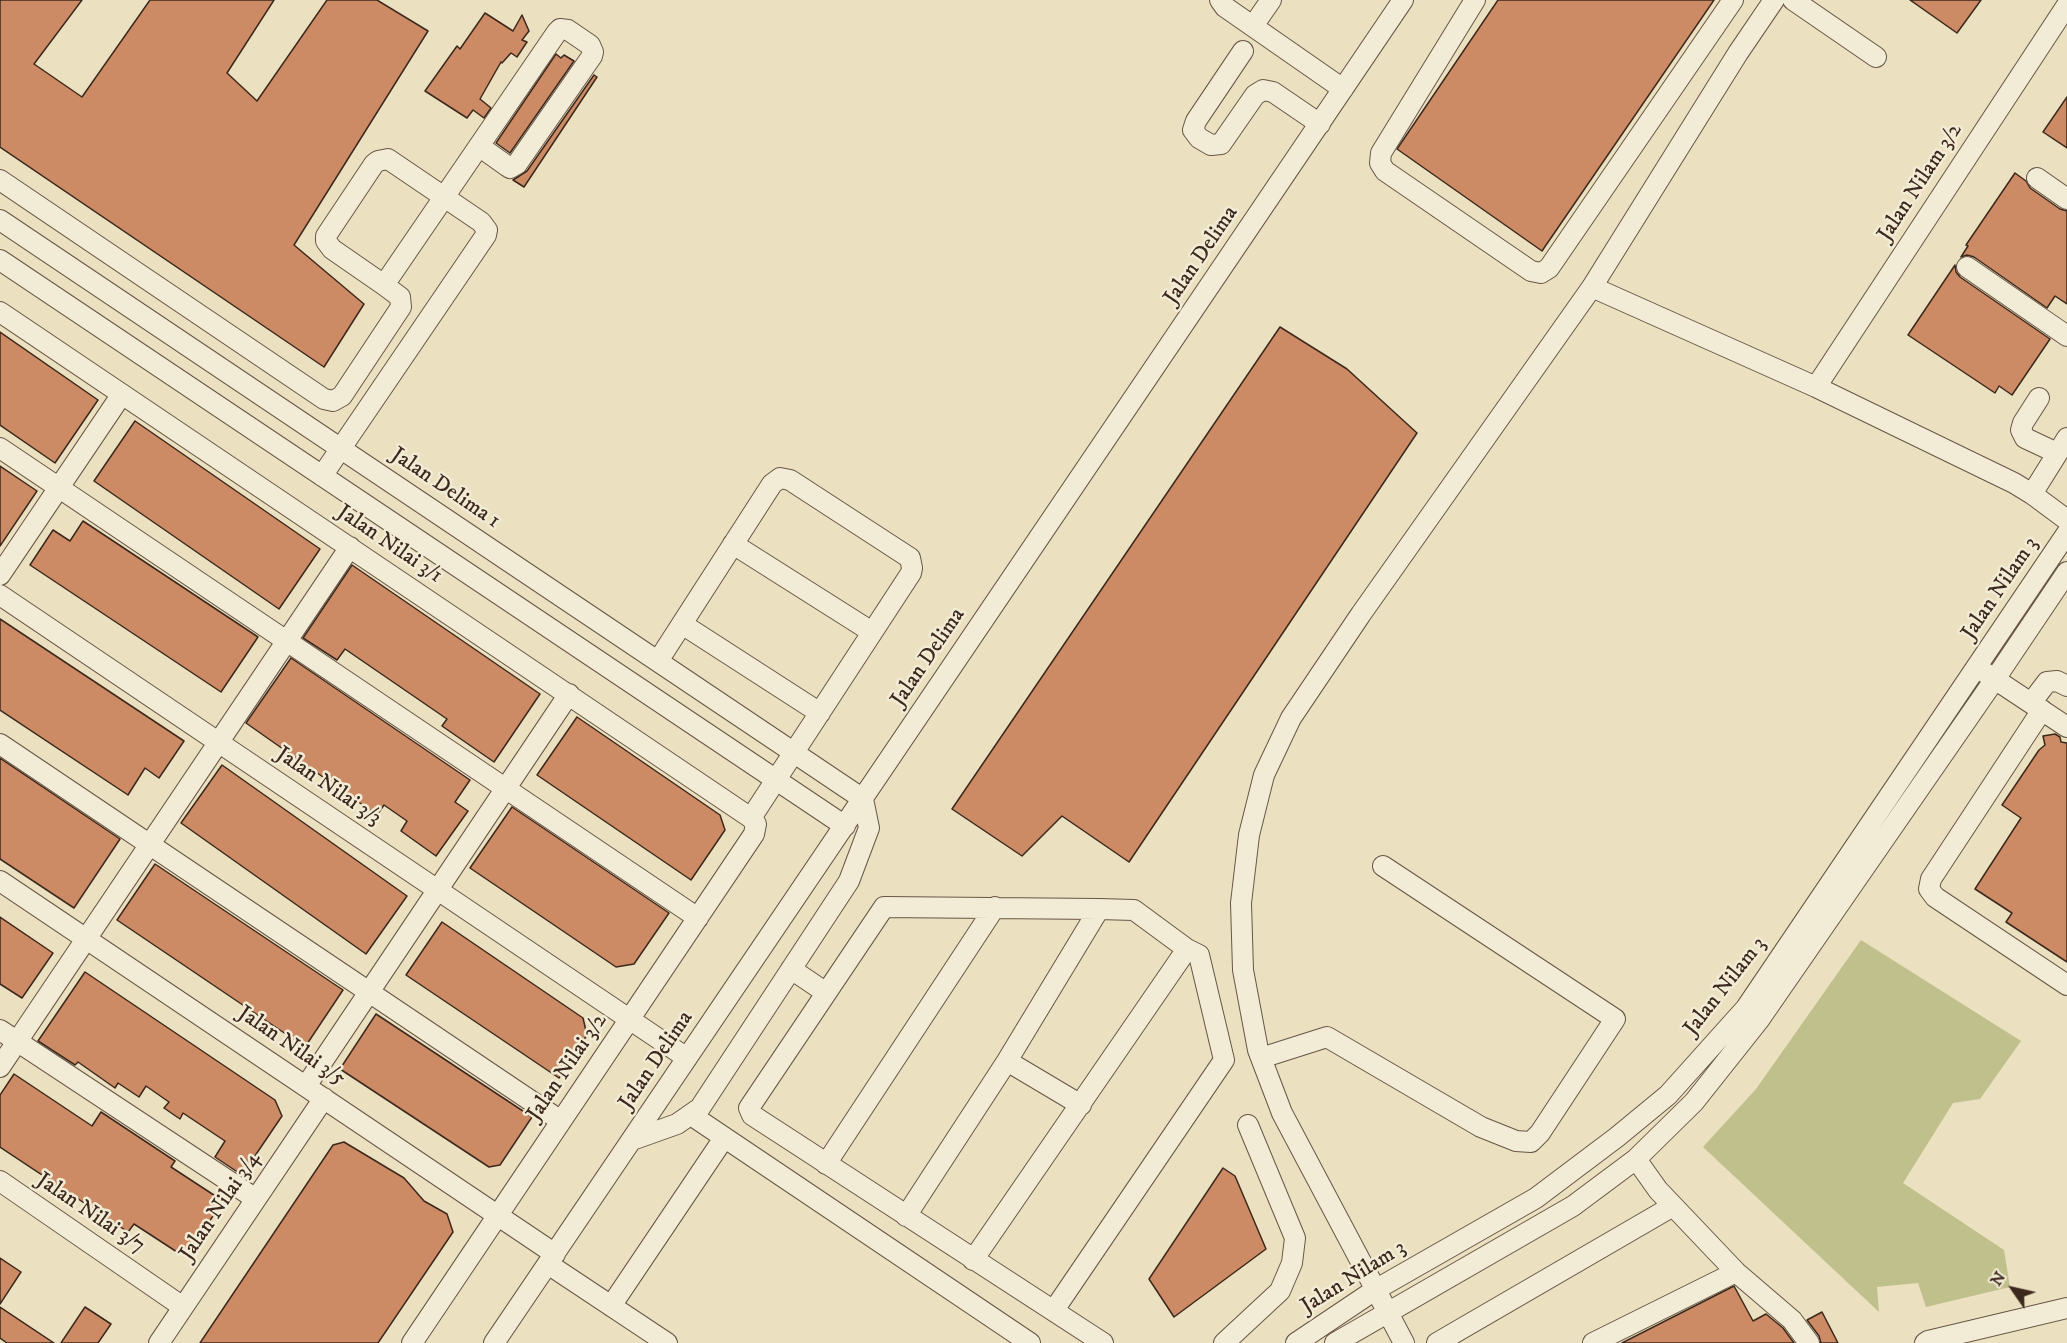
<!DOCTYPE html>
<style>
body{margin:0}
#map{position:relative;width:2067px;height:1343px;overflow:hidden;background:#ebe0bf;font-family:"IM FELL DW Pica",serif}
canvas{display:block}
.north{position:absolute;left:1983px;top:1259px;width:60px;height:60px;-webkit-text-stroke:4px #f2ebd5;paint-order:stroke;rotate:304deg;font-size:16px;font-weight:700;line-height:24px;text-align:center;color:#3c281d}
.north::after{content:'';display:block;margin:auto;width:21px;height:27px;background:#3c281d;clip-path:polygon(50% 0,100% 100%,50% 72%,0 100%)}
</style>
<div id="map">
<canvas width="2067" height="1343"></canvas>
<div class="north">N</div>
</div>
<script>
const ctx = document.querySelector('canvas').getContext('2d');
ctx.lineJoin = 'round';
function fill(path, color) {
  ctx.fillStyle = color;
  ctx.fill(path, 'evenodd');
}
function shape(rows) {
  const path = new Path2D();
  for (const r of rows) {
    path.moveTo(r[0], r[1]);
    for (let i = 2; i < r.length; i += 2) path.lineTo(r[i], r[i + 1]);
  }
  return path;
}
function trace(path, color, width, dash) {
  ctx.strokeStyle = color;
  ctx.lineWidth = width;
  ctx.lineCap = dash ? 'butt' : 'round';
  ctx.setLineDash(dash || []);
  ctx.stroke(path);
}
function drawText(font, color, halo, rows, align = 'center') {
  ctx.font = font + ' "IM FELL DW Pica",serif';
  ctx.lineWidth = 5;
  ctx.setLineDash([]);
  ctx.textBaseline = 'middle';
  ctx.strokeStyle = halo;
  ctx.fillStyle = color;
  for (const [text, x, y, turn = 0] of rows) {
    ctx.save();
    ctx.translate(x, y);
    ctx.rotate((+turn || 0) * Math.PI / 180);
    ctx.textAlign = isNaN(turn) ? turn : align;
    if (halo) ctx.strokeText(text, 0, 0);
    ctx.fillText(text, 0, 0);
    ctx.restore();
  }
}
fill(shape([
 [1861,940,2021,1041,1980,1099,1953,1103,1903,1183,2004,1250,2010,1287,1926,1307,1918,1283,1877,1287,1879,1312,1703,1147,1756,1089]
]), '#c0c08c');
const building = shape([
 [0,0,82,0,34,64,82,97,150,0,274,0,227,73,257,101,327,0,377,0,428,31,294,245,364,304,324,367,0,147,0,0],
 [1498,0,1714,0,1542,251,1397,149,1498,0],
 [1910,0,1981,0,1957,33,1910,0],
 [485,13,513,31,522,15,529,31,522,40,527,42,517,57,511,53,502,63,501,62,480,99,491,108,484,118,473,110,467,118,425,91,457,46,460,49,485,13],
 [556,54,561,58,564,55,574,61,510,153,496,143,556,54],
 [594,75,597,77,524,187,513,180,527,171,594,75],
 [2067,97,2067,148,2043,132,2067,97],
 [2015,173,2026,181,2030,188,2060,209,2067,211,2067,304,2055,296,2047,308,1974,257,1967,255,1961,257,1968,246,1966,245,2015,173],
 [1955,265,1956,272,1960,277,2050,339,2012,395,1999,386,1995,393,1908,335,1955,265],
 [1280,327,1347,369,1417,433,1129,862,1062,816,1022,856,952,809,1280,327],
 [0,332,98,400,55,463,0,425,0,332],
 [135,421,320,549,279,609,94,481,135,421],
 [0,466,37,491,0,546,0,466],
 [83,521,258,637,221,692,30,565,53,530,70,541,83,521],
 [352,565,540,694,494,762,442,726,447,719,345,649,337,660,303,638,352,565],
 [0,619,184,741,159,778,145,768,128,795,0,710,0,619],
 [291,658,470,780,455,802,468,811,436,856,401,831,407,821,384,805,377,815,246,723,291,658],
 [577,717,720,815,725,830,691,880,537,775,577,717],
 [2055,734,2060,737,2061,742,2067,743,2067,962,2006,922,2012,913,1975,889,2021,818,2002,805,2039,750,2045,745,2043,736,2055,734],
 [0,758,120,839,74,908,0,859,0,758],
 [222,765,407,896,366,954,181,823,222,765],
 [512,807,669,913,634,964,616,967,470,868,512,807],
 [155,864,343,990,305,1047,117,920,155,864],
 [0,917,53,953,22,998,0,984,0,917],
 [442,922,583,1018,587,1035,559,1078,406,975,442,922],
 [85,972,275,1100,282,1116,242,1175,215,1157,225,1141,183,1113,180,1119,164,1108,169,1102,146,1086,139,1097,118,1083,115,1088,78,1062,75,1065,38,1041,85,972],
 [376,1014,532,1117,500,1165,489,1167,340,1069,376,1014],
 [14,1074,92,1126,101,1112,175,1161,171,1167,223,1201,191,1249,177,1252,134,1224,128,1232,0,1147,0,1095,14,1074],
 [344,1142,404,1178,424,1201,447,1214,453,1232,378,1343,200,1343,333,1145,344,1142],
 [1223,1168,1235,1176,1266,1249,1174,1317,1149,1279,1223,1168],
 [0,1258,21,1272,0,1304,0,1258],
 [1734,1286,1753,1321,1766,1314,1783,1328,1794,1343,1622,1343,1734,1286],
 [0,1307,54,1343,7,1343,0,1338,0,1307],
 [85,1307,111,1324,98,1343,61,1343,85,1307],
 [1822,1312,1838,1343,1821,1343,1819,1336,1807,1320,1822,1312]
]);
fill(building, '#cd8b65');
trace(building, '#3c281d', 1.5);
const minor = shape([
 [1220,0,1225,7,1343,89],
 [1475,0,1381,153,1380,163,1385,171,1531,271,1541,273,1549,268,1733,0],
 [1793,0,1876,57],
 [1253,26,1271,0],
 [1243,51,1196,121,1193,130,1199,138,1211,145,1221,144,1255,95,1263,90,1273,92,1320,124],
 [2037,178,2067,199],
 [0,180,324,399,333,401,342,396,401,307,400,297,384,285,479,146,557,32,560,29,568,30,590,45,593,52,592,56,517,164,510,168,507,166,479,146],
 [0,220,863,799],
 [0,260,845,826],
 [1967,267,2067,336],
 [1592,287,1816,387,2014,483,2032,494,2067,520],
 [0,312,751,818,756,824,754,834,412,1343],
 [1816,387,2067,5],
 [2039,398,2023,423,2021,430,2025,438,2057,453],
 [0,448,698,918],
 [322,476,486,235,487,230,481,222,388,159,378,161,374,164,326,236,326,241,332,249,384,285],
 [2032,494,2067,438],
 [733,544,872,632],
 [0,575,122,394],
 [0,595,687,1058],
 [682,624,820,713],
 [658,661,772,484,780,478,790,480,910,558,912,568,911,573,751,818],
 [1984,672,2067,727],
 [2031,703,2047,682,2057,681,2067,686],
 [2042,710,1931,879,1929,889,1935,897,2067,985],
 [0,744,561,1121],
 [0,881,555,1254],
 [1099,909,884,907,749,1108,752,1115,1103,1343],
 [791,969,825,992],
 [0,1030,256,1199],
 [1261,1058,1327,1037,1481,1127,1516,1141,1531,1142,1540,1133,1615,1019,1383,866],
 [1007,1061,1081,1105],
 [0,1067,350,547],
 [306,1086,569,694],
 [691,1115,1030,1343],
 [632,1140,677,1124,700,1108,849,881,869,828,863,799],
 [1636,1159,1658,1190,1736,1272,1792,1320,1809,1343],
 [826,1164,995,907],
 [0,1181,183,1307],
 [906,1216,1007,1061,1099,909,1134,910,1187,949,1199,955,1224,1060,1054,1310],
 [973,1260,1187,949],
 [548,1264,667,1343],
 [611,1306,724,1138],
 [159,1343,324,1098],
 [494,1343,1403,0],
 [1224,1343,1280,1291,1292,1263,1295,1238,1248,1125],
 [1296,1343,1375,1290,1536,1198,1617,1137,1668,1095,1746,1008,2067,533],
 [1335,1343,1573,1206,1636,1159,1694,1102,1759,1020,1995,679,2067,572],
 [1404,1343,1282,1113,1258,1050,1243,970,1241,903,1249,835,1264,775,1291,718,1361,614,1592,287,1738,53,1774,0],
 [1437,1343,1673,1206],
 [1593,1343,1736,1272],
 [1925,1343,1928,1341,2067,1308]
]);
trace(minor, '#685646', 22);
trace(minor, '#f2ebd5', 20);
drawText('22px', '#3c281d', '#f2ebd5', [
 ["Jalan Nilam 3/2",1921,183,-57],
 ["Jalan Delima",1202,256,-56],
 ["Jalan Delima 1",445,489,34],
 ["Jalan Nilai 3/1",389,545,34],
 ["Jalan Nilam 3",2001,589,-56],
 ["Jalan Delima",929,658,-56],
 ["Jalan Nilai 3/3",328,787,34],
 ["Jalan Nilam 3",1726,987,-52],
 ["Jalan Nilai 3/5",291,1047,34],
 ["Jalan Delima",657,1061,-56],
 ["Jalan Nilai 3/2",568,1068,-56],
 ["Jalan Nilai 3/4",221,1207,-56],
 ["Jalan Nilai 3/7",90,1214,34],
 ["Jalan Nilam 3",1354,1278,-32]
]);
</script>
